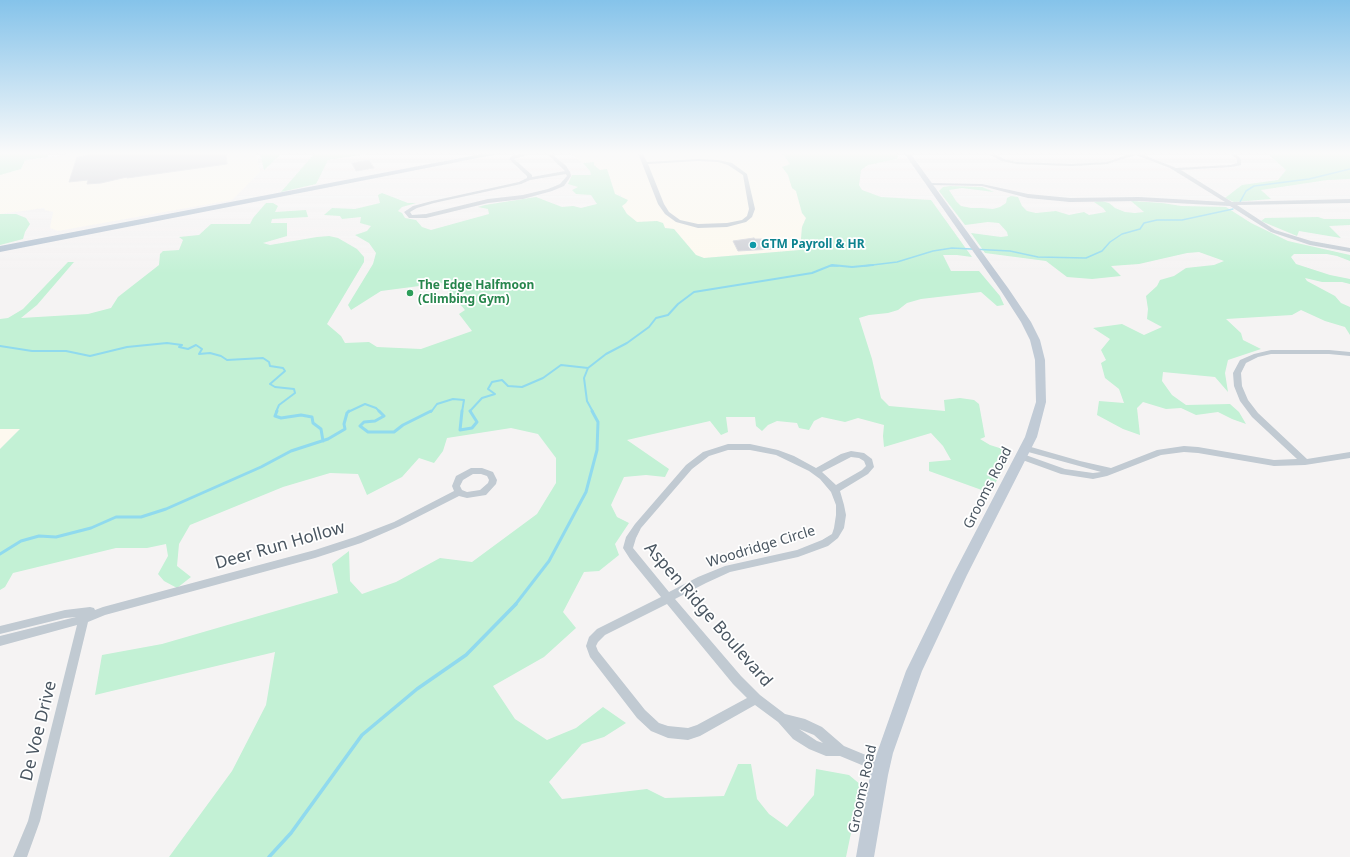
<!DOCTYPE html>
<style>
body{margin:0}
canvas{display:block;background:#f5f3f3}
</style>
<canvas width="1350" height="857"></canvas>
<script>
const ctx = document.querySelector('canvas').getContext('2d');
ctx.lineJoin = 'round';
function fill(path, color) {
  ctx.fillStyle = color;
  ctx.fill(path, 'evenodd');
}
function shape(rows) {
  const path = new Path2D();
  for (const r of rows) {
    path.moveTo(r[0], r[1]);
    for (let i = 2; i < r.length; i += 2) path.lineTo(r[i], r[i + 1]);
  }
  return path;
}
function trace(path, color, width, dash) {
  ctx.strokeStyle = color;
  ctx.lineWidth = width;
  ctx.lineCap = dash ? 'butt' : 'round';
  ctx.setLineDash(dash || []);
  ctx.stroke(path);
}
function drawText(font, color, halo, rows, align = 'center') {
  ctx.font = font + ' "Noto Sans",sans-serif';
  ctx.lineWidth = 3.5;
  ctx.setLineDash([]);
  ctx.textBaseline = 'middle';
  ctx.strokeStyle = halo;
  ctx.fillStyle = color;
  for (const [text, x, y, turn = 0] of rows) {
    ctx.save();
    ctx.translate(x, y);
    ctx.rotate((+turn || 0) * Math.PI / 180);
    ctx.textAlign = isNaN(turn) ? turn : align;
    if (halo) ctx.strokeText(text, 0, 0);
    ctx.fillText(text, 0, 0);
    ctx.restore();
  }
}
fill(shape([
 [79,153,256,153,260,172,232,200,58,231,50,228,53,212,45,210,44,208,0,214,0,175,21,169,25,161],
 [570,153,782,153,790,164,782,167,788,175,792,188,796,191,802,213,806,218,802,227,800,250,704,258,696,255,674,229,665,228,657,221,637,222,627,214,621,205,621,195,615,194,608,171,600,170,594,165,594,162,583,163],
 [21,428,0,449,0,429]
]), '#fdf9ef');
fill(shape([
 [0,153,48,153,48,157,25,160,21,169,0,175],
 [260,153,282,153,264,170],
 [315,153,372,153,328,160,316,184,281,192],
 [782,153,896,153,898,156,897,159,868,165,861,170,859,185,862,190,881,197,931,200,972,257,957,255,943,255,951,271,979,271,1000,296,1004,305,997,306,981,292,921,299,907,303,898,310,888,313,869,315,859,318,872,359,881,398,889,406,945,411,944,400,960,398,974,400,979,404,985,437,980,439,990,445,1012,452,990,493,929,471,929,462,951,460,943,446,931,433,884,447,883,436,884,425,858,418,845,422,822,417,814,421,809,430,799,428,797,423,777,421,768,425,762,431,756,426,755,417,726,417,728,432,721,435,710,421,627,440,669,469,665,477,646,475,624,477,611,505,617,517,629,523,615,544,619,555,599,571,584,572,563,612,576,628,544,657,493,686,515,719,547,740,576,728,603,707,626,723,604,737,582,744,549,782,562,799,647,789,665,798,724,796,738,764,751,764,757,799,769,814,787,827,814,795,816,769,849,775,861,785,846,857,169,857,232,771,266,705,275,652,95,695,102,655,162,644,338,593,332,564,349,551,350,581,362,594,396,582,440,558,472,562,537,514,556,483,556,458,538,434,511,428,447,438,443,451,434,463,419,458,402,477,367,495,358,474,330,473,283,487,190,525,179,544,177,566,191,577,177,588,164,581,158,574,168,556,166,544,147,548,116,548,13,573,5,587,0,590,0,449,20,429,0,429,0,319,8,318,23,309,68,262,74,262,37,305,21,318,88,314,111,308,118,297,159,265,160,254,163,251,179,250,183,240,179,237,199,235,211,224,250,224,253,218,266,203,273,203,278,206,275,212,306,210,308,217,272,219,271,223,287,223,287,236,263,243,270,245,317,237,329,236,338,238,357,249,364,257,364,262,327,324,341,336,345,343,369,342,377,347,421,349,472,331,459,314,465,310,442,283,381,291,351,310,348,305,373,264,376,253,369,243,355,235,367,231,371,226,360,223,361,217,342,219,340,216,324,215,332,208,355,209,380,203,378,195,382,193,408,203,416,203,402,207,398,211,402,213,405,218,416,220,422,227,431,230,489,214,488,209,478,207,485,205,536,197,562,207,573,206,581,208,597,204,591,195,576,194,572,190,578,187,568,184,572,175,591,175,590,171,583,163,594,162,594,165,600,170,607,169,615,194,628,200,626,203,622,206,627,214,637,222,657,221,663,223,665,228,674,229,696,255,704,258,800,250,802,227,806,218,802,213,796,191,792,188,788,175,782,167,790,164],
 [1267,153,1350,153,1350,179,1327,180,1261,190,1271,199,1234,202,1225,198,1242,185,1278,180,1286,170],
 [950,186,982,187,994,192,962,188,949,190,956,201,961,206,971,208,982,208,993,209,1000,207,1006,203,1007,198,1011,196,1018,197,1022,206,1027,211,1036,213,1056,211,1069,215,1084,212,1089,215,1106,212,1103,208,1094,202,1101,201,1109,203,1115,208,1125,212,1135,213,1144,212,1131,201,1162,203,1181,206,1226,207,1251,223,1288,241,1350,255,1350,261,1337,256,1327,254,1294,254,1291,257,1296,264,1330,275,1350,279,1350,284,1342,282,1322,282,1305,278,1307,281,1335,296,1341,303,1350,307,1350,335,1345,327,1325,321,1301,310,1292,315,1226,319,1241,333,1243,340,1261,349,1228,360,1225,373,1228,392,1215,377,1163,372,1162,381,1172,395,1186,405,1230,404,1239,412,1246,424,1232,419,1218,412,1196,415,1181,408,1166,409,1143,402,1137,408,1140,435,1123,429,1097,415,1099,401,1124,403,1119,389,1105,378,1101,363,1106,360,1101,350,1110,339,1093,328,1122,324,1144,335,1162,327,1147,319,1148,309,1146,296,1157,286,1160,280,1174,276,1186,268,1214,265,1224,261,1199,252,1187,253,1139,264,1111,266,1121,276,1092,279,1067,277,1046,261,985,253,971,233,1001,237,1008,236,1007,232,999,223,988,222,965,225,939,191,943,187],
 [0,214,16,214,26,218,30,224,25,232,23,239,0,245],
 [1318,217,1324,219,1350,219,1350,225,1329,226,1341,238,1299,231,1297,236,1261,221,1265,218]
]), '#c3f1d5');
trace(shape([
 [1240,202,1246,191,1254,186,1309,179,1350,169],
 [830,266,838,266],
 [864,266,897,262,933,251,952,248,1010,251,1038,257,1086,258,1102,251,1110,242,1122,234,1140,229,1144,223,1157,220,1182,220,1233,209]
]), '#90daee', 1.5);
trace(shape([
 [0,346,32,351,66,351,90,356,127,347,167,343,182,345,179,347,188,349,196,345,202,349,199,354,210,353,221,356,227,360,263,358,269,362,270,366,283,368,285,371,270,384,275,387,294,389,295,393,279,405,276,412],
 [588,368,584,378,587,401,593,412],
 [348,412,365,404,376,408,380,412],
 [431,412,437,404,453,399,464,400,462,412],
 [471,412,470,411,482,398,495,394,488,389,492,382,502,380,508,386,522,387,543,378,561,365,588,368,606,354,627,343,649,327,656,318,668,315,678,304,694,292,812,273,832,265,852,267,873,265]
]), '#90daee', 2);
trace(shape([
 [277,411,275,416,281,418,301,415,312,417,313,423,321,429,323,441],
 [379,411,384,416,375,421,364,422,360,426,368,432,394,432,403,425,431,411],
 [462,411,460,430,472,428,477,422,470,411],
 [0,554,21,541,39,536,56,537,91,528,116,517,141,517,166,509,261,467,291,451,328,439,345,429,344,424,347,413,349,411],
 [515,605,549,561,586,492,597,450,598,422,592,411]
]), '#90daee', 3);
trace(shape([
 [269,857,291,833,362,735,417,689,466,655,516,604]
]), '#90daee', 3.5);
const building = shape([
 [101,153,208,153,208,155,226,153,227,164,127,178,127,177,101,183,87,184,88,180,69,182,77,157,101,153],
 [369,160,374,168,356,171,352,163,369,160],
 [754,238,755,239,766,239,772,249,738,251,733,241,754,238]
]);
fill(building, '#cdcfd5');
trace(building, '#d7d9de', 1);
fill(shape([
 [524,153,533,153,514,159,532,175,532,177,565,171,546,153,551,153,566,166,570,172,571,176,564,186,552,191,523,199,488,203,426,218,409,218,404,212,413,206,432,201,519,182,527,178,527,176,509,159,512,156,524,153],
 [566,174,567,176,560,184,548,189,523,195,488,199,426,214,412,215,410,212,417,208,434,203,521,184,530,180,566,174],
 [638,153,642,153,647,162,698,159,718,160,732,163,747,174,755,209,752,217,746,222,727,227,698,228,676,222,665,214,658,204,638,153],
 [698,161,718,162,728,165,743,175,749,209,747,216,742,220,727,223,698,224,680,220,669,212,664,204,648,164,698,161],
 [987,153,993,153,1004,159,1017,162,1072,164,1107,162,1132,153,1139,153,1176,168,1231,165,1237,163,1237,159,1229,153,1234,153,1241,159,1241,165,1231,167,1181,170,1232,202,1350,199,1350,203,1237,205,1275,230,1311,241,1350,248,1350,252,1310,245,1271,232,1230,206,1139,201,1070,202,1028,198,982,186,930,185,928,184,930,183,982,184,1028,194,1070,198,1139,197,1225,202,1170,168,1136,155,1107,164,1072,166,1017,164,1001,161,987,153],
 [1271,350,1329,350,1350,352,1350,356,1329,354,1271,354,1258,357,1246,363,1241,373,1242,386,1248,400,1258,413,1307,459,1350,452,1350,458,1305,465,1274,466,1198,453,1184,452,1161,455,1107,476,1093,479,1061,474,1017,458,1016,456,1020,453,1065,469,1093,473,1101,472,1021,450,1020,448,1024,445,1080,461,1111,468,1157,450,1184,446,1198,447,1274,460,1297,459,1252,417,1240,401,1234,386,1233,373,1240,360,1254,354,1271,350],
 [728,444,750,444,778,450,794,456,816,468,841,454,851,451,864,453,872,459,874,467,868,474,840,491,844,505,846,515,844,528,838,538,828,546,798,557,730,572,706,583,675,599,741,676,760,695,785,714,805,719,822,727,844,746,885,763,887,767,885,771,881,773,840,756,826,756,809,749,793,739,778,722,755,705,700,736,688,740,668,738,651,731,637,718,590,657,586,646,589,637,597,629,661,597,630,559,623,548,626,537,635,524,686,465,703,452,728,444],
 [728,450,750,450,776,455,809,471,820,479,831,492,836,505,836,515,834,528,832,534,822,540,797,550,725,566,698,577,669,592,633,548,636,538,641,528,692,469,709,456,728,450],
 [851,457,859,458,864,461,866,466,862,470,836,485,822,472,851,457],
 [667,604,733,684,747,698,697,725,688,728,668,726,659,723,645,710,598,651,596,646,598,642,605,635,667,604],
 [799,729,814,735,823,743,817,741,799,729],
 [471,468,482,468,493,472,497,480,496,484,486,495,467,498,459,496,400,526,361,543,315,558,105,615,88,622,40,821,27,857,13,857,28,821,77,625,0,646,0,636,76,617,65,618,0,634,0,626,65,610,90,607,94,608,95,610,103,607,315,550,355,537,394,522,454,491,452,486,456,476,471,468],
 [473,474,481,474,487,476,489,480,488,483,480,490,467,492,462,490,460,486,463,480,473,474]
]), '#c1cad2');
fill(shape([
 [904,153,910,153,1008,288,1031,322,1040,340,1045,360,1046,402,1037,437,967,575,922,671,893,753,888,775,874,857,856,857,870,775,877,753,906,671,953,575,1025,437,1036,402,1035,360,1030,340,1021,322,1001,291,904,153]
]), '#c1cbd6');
fill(shape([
 [487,153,503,153,0,252,0,246,487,153]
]), '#b3c2d1');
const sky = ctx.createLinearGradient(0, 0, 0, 273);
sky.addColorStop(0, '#85c3ea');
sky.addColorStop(0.56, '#fafafa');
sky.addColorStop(1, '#fafafa00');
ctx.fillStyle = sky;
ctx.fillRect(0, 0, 1350, 273);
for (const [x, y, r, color] of [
 [753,245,4,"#0f9aa8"],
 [410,293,4,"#2e9e5b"]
]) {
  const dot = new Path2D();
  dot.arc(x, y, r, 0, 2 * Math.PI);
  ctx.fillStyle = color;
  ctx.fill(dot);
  trace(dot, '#fff', 1.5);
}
drawText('bold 12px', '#0d838f', '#fff', [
 ["GTM Payroll & HR",761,245]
], 'left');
drawText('bold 12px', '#27864d', '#fff', [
 ["The Edge Halfmoon",418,286],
 ["(Climbing Gym)",418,300]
], 'left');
drawText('14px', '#4a5661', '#fff', [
 ["Grooms Road",988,488,-63],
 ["Woodridge Circle",761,547,-17],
 ["Grooms Road",863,789,-78]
]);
drawText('17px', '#4a5661', '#fff', [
 ["Deer Run Hollow",280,546,-16],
 ["Aspen Ridge Boulevard",708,615,49],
 ["De Voe Drive",39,731,-76]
]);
</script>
